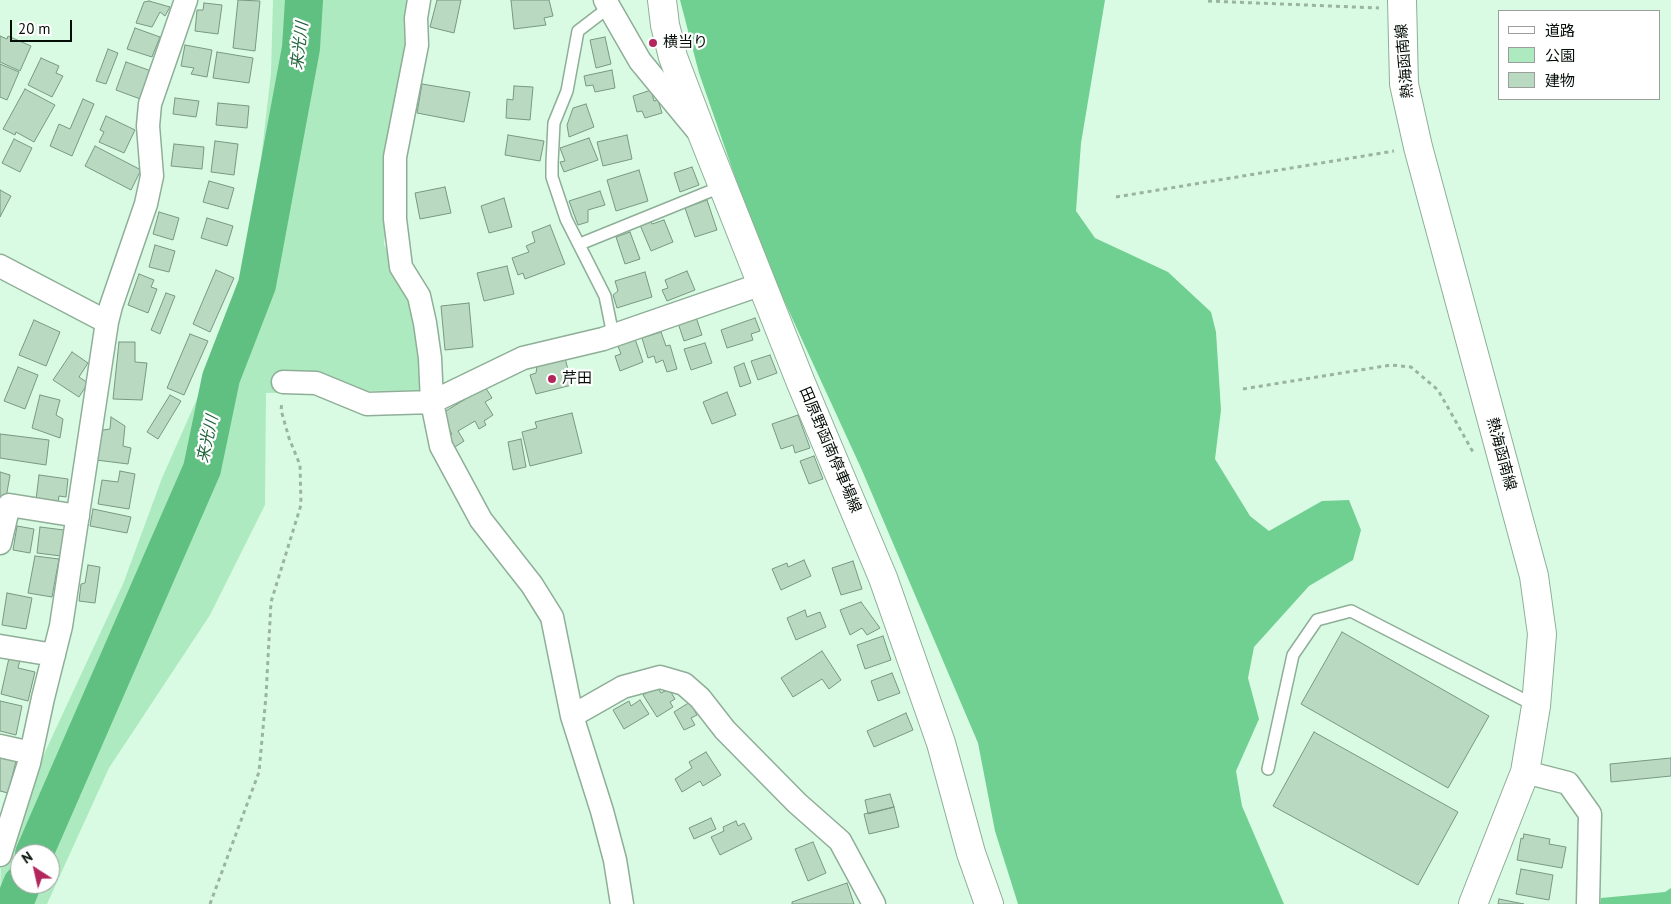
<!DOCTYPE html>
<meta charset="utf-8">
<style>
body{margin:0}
#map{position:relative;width:1671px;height:904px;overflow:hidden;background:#dafbe3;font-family:"PT Sans","Noto Sans JP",sans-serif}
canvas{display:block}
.legend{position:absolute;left:1498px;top:10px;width:162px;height:90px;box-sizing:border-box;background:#fff;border:1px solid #9b9f9c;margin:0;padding:6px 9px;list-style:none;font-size:15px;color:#040e07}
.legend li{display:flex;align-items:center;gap:10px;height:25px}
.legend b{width:25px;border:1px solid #9b9f9c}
.north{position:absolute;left:10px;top:844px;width:50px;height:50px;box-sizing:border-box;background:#fff;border:1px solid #9b9f9c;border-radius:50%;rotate:325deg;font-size:14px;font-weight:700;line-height:20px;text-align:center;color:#040e07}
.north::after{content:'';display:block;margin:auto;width:18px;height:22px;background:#b3265c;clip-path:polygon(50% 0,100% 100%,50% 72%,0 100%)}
.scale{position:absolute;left:10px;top:20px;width:62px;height:22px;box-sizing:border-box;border:2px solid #040e07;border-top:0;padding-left:6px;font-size:15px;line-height:18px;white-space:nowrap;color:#040e07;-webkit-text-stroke:4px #fff;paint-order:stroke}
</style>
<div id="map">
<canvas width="1671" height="904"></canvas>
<ul class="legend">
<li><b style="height:6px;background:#fff"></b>道路</li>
<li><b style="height:14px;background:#aeeac0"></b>公園</li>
<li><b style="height:14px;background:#b9d9c1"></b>建物</li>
</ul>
<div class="north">N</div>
<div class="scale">20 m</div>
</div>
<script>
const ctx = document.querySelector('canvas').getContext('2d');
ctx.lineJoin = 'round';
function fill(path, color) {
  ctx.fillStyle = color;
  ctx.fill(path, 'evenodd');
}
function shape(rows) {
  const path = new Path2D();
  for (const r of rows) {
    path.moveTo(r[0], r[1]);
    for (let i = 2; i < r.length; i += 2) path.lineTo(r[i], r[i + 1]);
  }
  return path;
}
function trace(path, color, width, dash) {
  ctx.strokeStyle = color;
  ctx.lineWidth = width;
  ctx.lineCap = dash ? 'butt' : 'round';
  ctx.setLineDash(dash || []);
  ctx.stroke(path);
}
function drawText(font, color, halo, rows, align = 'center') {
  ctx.font = font + ' "PT Sans","Noto Sans JP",sans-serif';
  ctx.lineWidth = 4.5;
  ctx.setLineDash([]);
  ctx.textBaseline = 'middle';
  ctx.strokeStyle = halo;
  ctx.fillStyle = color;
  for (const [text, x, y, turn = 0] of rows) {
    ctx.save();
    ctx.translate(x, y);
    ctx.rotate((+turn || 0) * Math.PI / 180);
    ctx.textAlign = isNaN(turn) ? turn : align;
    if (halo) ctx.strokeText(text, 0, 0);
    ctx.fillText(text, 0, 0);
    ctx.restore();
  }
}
fill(shape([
 [273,0,412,0,384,244,410,303,424,390,266,393,265,505,210,615,109,768,47,904,0,904,1,854,45,752,123,584,162,478,246,288,271,73],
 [20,854,50,854,50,884,20,884]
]), '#aeeac0');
fill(shape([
 [680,0,1105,0,1081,143,1076,211,1095,238,1168,272,1211,312,1216,332,1221,410,1215,459,1250,516,1269,531,1322,501,1349,500,1361,530,1353,560,1309,586,1254,647,1248,678,1259,719,1236,771,1242,806,1284,904,1018,904,995,831,978,743,861,468,759,246,699,73],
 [1671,888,1671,904,1600,904,1601,898,1665,892]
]), '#70d091');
trace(shape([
 [34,854,202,469,221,378,257,285,301,48,304,0],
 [14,904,22,884]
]), '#60c082', 38);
const building = shape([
 [238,0,260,1,255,51,233,48,238,0],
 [437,0,461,0,454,33,430,27,437,0],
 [511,0,549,0,553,16,544,18,546,25,514,29,511,0],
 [149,1,170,7,165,16,160,12,152,27,136,23,144,2,149,1],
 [204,3,222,5,218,34,195,31,197,10,203,10,204,3],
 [135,28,160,37,152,57,127,49,135,28],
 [0,36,7,39,8,36,31,46,20,71,0,62,0,36],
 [605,37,611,64,596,68,590,40,605,37],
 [185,45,212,50,207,77,191,74,194,68,181,66,185,45],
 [108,49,118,53,106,84,96,81,108,49],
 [217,52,253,58,249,83,213,78,217,52],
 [41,58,59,66,56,73,63,76,52,97,28,85,41,58],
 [126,62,154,72,143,100,116,90,126,62],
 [0,64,19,72,7,100,0,97,0,64],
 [612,70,615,88,595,92,593,85,586,86,584,76,612,70],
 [422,84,470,92,464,122,417,113,422,84],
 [514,86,533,87,530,120,506,118,507,99,513,100,514,86],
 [25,89,55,105,34,142,16,132,15,135,3,129,25,89],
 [651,90,654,101,658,100,662,113,645,118,642,111,637,112,633,96,651,90],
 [175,98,199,101,196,117,173,114,175,98],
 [83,99,94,104,72,156,50,146,59,124,70,129,83,99],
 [218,103,249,106,247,128,216,125,218,103],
 [586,104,594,127,569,137,567,125,573,108,586,104],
 [106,116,135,130,124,153,99,142,104,132,100,130,106,116],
 [508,135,544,141,540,161,505,155,508,135],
 [627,135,632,159,603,166,597,142,627,135],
 [589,138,598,160,564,172,560,162,565,161,560,148,589,138],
 [14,139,32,148,20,172,2,163,14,139],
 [215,141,238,144,234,175,211,172,215,141],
 [174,144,204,147,202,169,171,166,174,144],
 [95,146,141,170,131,190,85,166,95,146],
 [692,167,699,185,680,192,674,173,692,167],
 [639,170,648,201,616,211,607,180,639,170],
 [209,181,234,188,228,209,203,202,209,181],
 [445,187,451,213,420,219,415,193,445,187],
 [0,190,11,196,0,217,0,190],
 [600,191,605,205,588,210,588,222,578,225,569,201,600,191],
 [504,198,512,227,489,233,481,206,504,198],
 [707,200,717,230,695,237,685,208,707,200],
 [159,212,179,218,173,240,153,234,159,212],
 [207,218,233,226,227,246,201,238,207,218],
 [664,220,673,242,651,251,640,225,651,221,652,224,664,220],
 [550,225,565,264,525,279,523,273,518,275,512,258,529,252,526,246,535,242,532,232,550,225],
 [630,232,640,259,625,264,616,237,630,232],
 [155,245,175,251,169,272,149,267,155,245],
 [507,266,514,294,484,301,477,273,507,266],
 [216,270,234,278,210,332,193,324,216,270],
 [687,271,695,290,667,301,662,290,668,288,665,280,687,271],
 [645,272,652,297,617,308,613,295,618,291,615,281,645,272],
 [139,274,154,280,151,287,157,289,148,313,128,305,139,274],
 [166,293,175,296,160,334,151,330,166,293],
 [469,303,473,347,445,350,441,306,469,303],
 [696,317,702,335,684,341,678,323,696,317],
 [755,318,760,331,751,334,753,340,727,348,721,330,755,318],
 [34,320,60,332,46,366,19,355,34,320],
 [661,332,666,346,670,345,677,369,667,372,663,360,656,363,654,356,648,358,642,338,661,332],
 [190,334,208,341,184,395,167,388,190,334],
 [634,336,643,362,620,371,615,356,621,354,618,346,623,344,622,341,634,336],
 [119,342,135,342,135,362,147,363,142,400,113,399,119,342],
 [705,343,712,363,691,370,684,349,705,343],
 [72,352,88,363,79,377,88,383,79,397,53,380,72,352],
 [770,355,777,373,758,380,751,361,770,355],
 [565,358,572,385,536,394,530,375,536,373,537,366,565,358],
 [744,363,751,383,740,387,734,367,744,363],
 [18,367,38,375,25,409,4,401,18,367],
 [484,385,492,398,485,402,493,415,484,421,486,425,479,429,475,421,458,431,464,441,455,447,448,436,452,434,442,418,444,412,469,397,468,395,484,385],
 [727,392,736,415,712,424,703,402,727,392],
 [40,395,60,400,56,415,63,419,60,438,32,428,40,395],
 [170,395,181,401,158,439,147,432,170,395],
 [572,413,582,453,530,466,522,432,537,428,535,422,572,413],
 [798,415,810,448,795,453,793,445,781,449,772,424,798,415],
 [111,417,125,426,123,446,131,448,128,464,96,460,103,430,110,429,111,417],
 [0,434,49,440,46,465,0,458,0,434],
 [521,439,526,467,513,470,508,442,521,439],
 [814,456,823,479,809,484,800,461,814,456],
 [120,471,135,474,129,509,98,504,102,480,118,482,120,471],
 [0,472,10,475,6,498,0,497,0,472],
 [39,475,68,479,66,497,59,496,58,502,36,500,39,475],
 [93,509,131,517,127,533,90,526,93,509],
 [17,526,34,529,30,553,13,550,17,526],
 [40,527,64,530,61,556,37,553,40,527],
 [35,556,59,559,52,597,28,593,35,556],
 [804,560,811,576,781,590,772,569,787,563,788,567,804,560],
 [853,561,862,589,841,595,832,568,853,561],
 [88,565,100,567,95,603,79,601,81,584,85,583,88,565],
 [7,593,32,598,26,629,2,625,7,593],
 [861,602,880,628,867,635,862,628,850,635,840,610,861,602],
 [805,610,807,617,820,612,826,627,796,640,787,618,805,610],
 [1342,632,1489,716,1448,788,1301,704,1342,632],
 [883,636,891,660,865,669,857,645,883,636],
 [822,651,841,680,829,689,822,679,793,697,781,678,822,651],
 [9,658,20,660,18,668,35,672,28,701,1,694,9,658],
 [892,673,900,693,878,701,871,681,892,673],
 [657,686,661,693,669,689,675,699,670,702,673,707,657,717,643,695,657,686],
 [640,700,649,714,624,729,613,710,629,701,631,706,640,700],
 [0,701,22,706,16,735,0,731,0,701],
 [690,702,697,715,691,718,695,725,684,730,674,712,690,702],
 [906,713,913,730,874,747,867,731,906,713],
 [1314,732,1458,812,1418,885,1273,806,1314,732],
 [706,752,721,775,703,786,700,781,682,792,675,779,692,768,689,762,706,752],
 [0,758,16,761,8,793,0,791,0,758],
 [1671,758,1671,776,1611,782,1610,764,1671,758],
 [890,794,894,807,868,814,865,800,890,794],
 [894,807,899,827,869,834,864,814,894,807],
 [711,818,716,829,694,839,689,828,711,818],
 [736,821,738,826,744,823,752,839,720,855,711,837,724,831,723,827,736,821],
 [1524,834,1550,839,1549,844,1566,847,1562,868,1517,860,1521,838,1523,839,1524,834],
 [813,842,826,873,808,881,795,849,813,842],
 [1521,869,1553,875,1549,900,1516,894,1521,869],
 [847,883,854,904,792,904,792,902,847,883],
 [1499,899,1524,904,1498,904,1499,899]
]);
fill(building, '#b9d9c1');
trace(building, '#799882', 1);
const lane = shape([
 [608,8,578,31,567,91,554,123,552,163,552,177,566,219,605,296,613,335],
 [580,244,723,186],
 [1268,769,1293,655,1317,620,1351,611,1536,706]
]);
const street = shape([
 [419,0,416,18,417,45,395,157,395,219,401,267,419,296,425,323,430,358,432,402,441,446,481,520,532,585,552,617,572,716,602,811,615,860,622,904],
 [605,0,640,61,697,130],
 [0,266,107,322],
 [283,382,316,383,367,404,432,402,523,358,603,339,762,284],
 [0,543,9,505,78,516],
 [0,646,54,655],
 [572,716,623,687,660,677,684,684,700,698,725,730,797,803,840,841,874,904],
 [0,746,31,753],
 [1525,772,1568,783,1590,814,1588,904],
 [0,855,29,763,43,698,61,626,107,322,111,306,146,204,152,176,148,126,150,104,186,0]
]);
const secondary = shape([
 [662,0,665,25,673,57,703,136,801,383,883,578,941,743,971,853,989,904]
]);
const primary = shape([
 [1402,0,1404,84,1418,147,1534,576,1542,634,1536,706,1525,772,1473,904]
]);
trace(lane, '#8eae97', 14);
trace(street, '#8eae97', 25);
trace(secondary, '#8eae97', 30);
trace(primary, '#8eae97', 30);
trace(shape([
 [1208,1,1379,8],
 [1116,197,1394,151],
 [1243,389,1391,365,1411,367,1438,390,1473,452,1476,452],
 [210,904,259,772,266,696,271,602,301,505,300,465,289,438,281,410,282,402]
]), '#9ab4a1', 3, [4, 4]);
trace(lane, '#fff', 11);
trace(street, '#fff', 22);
trace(secondary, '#fff', 28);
trace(primary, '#fff', 28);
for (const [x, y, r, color] of [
 [653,43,5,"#b3265c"],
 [552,379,5,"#b3265c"]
]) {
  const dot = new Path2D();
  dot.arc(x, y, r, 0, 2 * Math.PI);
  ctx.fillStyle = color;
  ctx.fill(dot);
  trace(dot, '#fff', 2);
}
drawText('15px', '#040e07', '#fff', [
 ["横当り",663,43],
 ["芹田",562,379]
], 'left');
drawText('15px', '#040e07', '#fff', [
 ["熱海函南線",1405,61,-95],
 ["田原野函南停車場線",830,450,67],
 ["熱海函南線",1501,454,75]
]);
drawText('italic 16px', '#21653c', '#fff', [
 ["来光川",300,46,-83],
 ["来光川",208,439,-78]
]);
</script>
